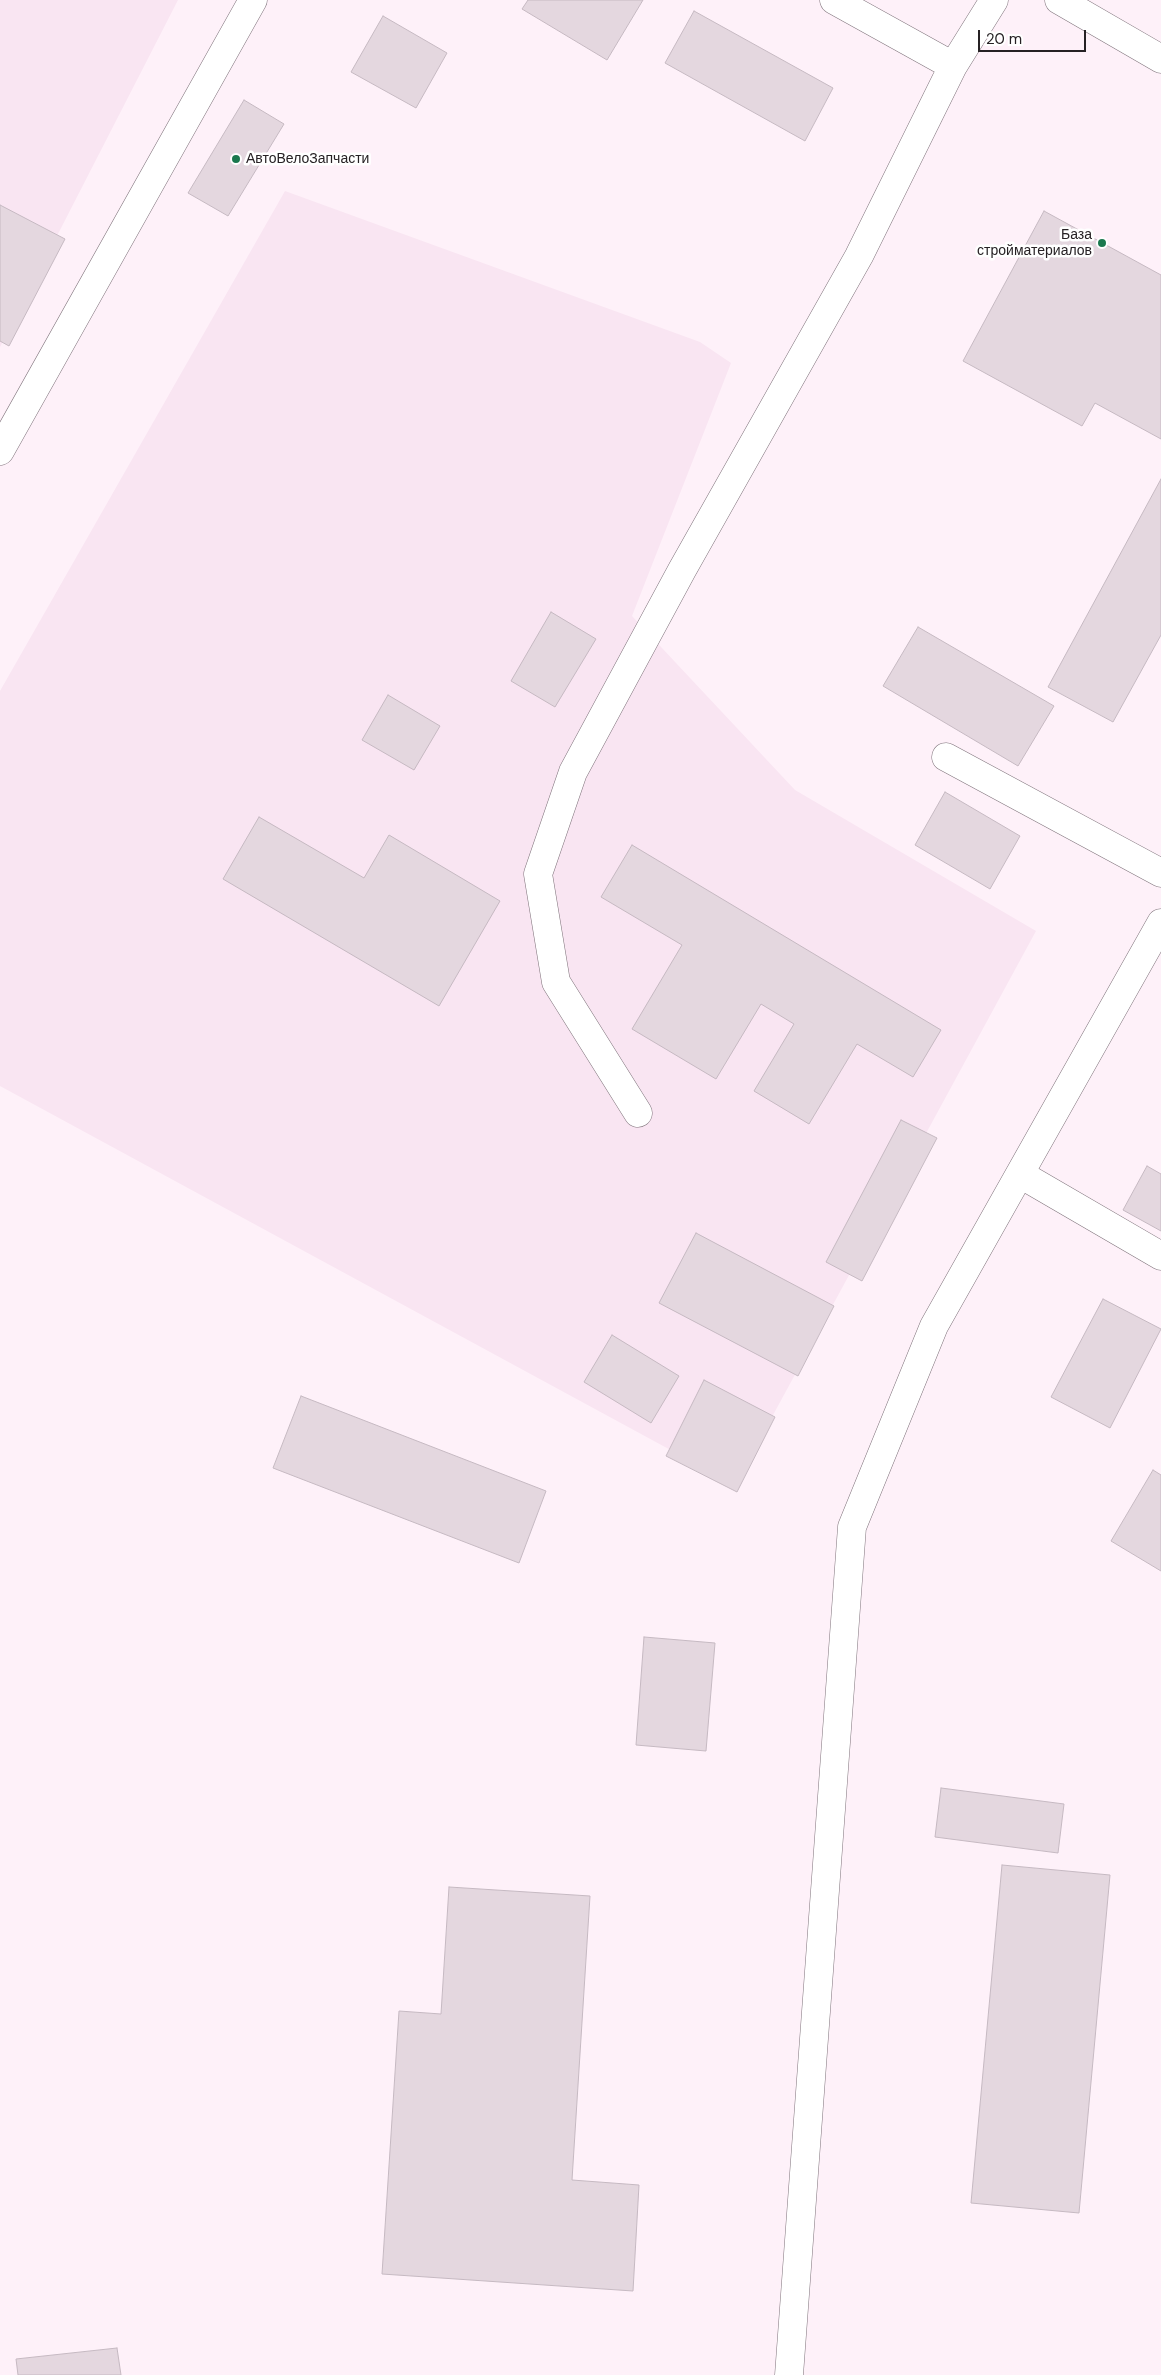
<!DOCTYPE html>
<meta charset="utf-8">
<style>
body{margin:0}
#map{position:relative;width:1161px;height:2375px;overflow:hidden;background:#fef1f9;font-family:"DM Sans",sans-serif}
canvas{display:block}
.scale{position:absolute;left:978px;top:30px;width:108px;height:22px;box-sizing:border-box;border:2px solid #262124;border-top:0;padding-left:6px;font-size:15px;line-height:18px;white-space:nowrap;color:#262124;-webkit-text-stroke:4px #fff;paint-order:stroke}
</style>
<div id="map">
<canvas width="1161" height="2375"></canvas>
<div class="scale">20 m</div>
</div>
<script>
const ctx = document.querySelector('canvas').getContext('2d');
ctx.lineJoin = 'round';
function fill(path, color) {
  ctx.fillStyle = color;
  ctx.fill(path, 'evenodd');
}
function shape(rows) {
  const path = new Path2D();
  for (const r of rows) {
    path.moveTo(r[0], r[1]);
    for (let i = 2; i < r.length; i += 2) path.lineTo(r[i], r[i + 1]);
  }
  return path;
}
function trace(path, color, width, dash) {
  ctx.strokeStyle = color;
  ctx.lineWidth = width;
  ctx.lineCap = dash ? 'butt' : 'round';
  ctx.setLineDash(dash || []);
  ctx.stroke(path);
}
function drawText(font, color, halo, rows, align = 'center') {
  ctx.font = font + ' "DM Sans",sans-serif';
  ctx.lineWidth = 5;
  ctx.setLineDash([]);
  ctx.textBaseline = 'middle';
  ctx.strokeStyle = halo;
  ctx.fillStyle = color;
  for (const [text, x, y, turn = 0] of rows) {
    ctx.save();
    ctx.translate(x, y);
    ctx.rotate((+turn || 0) * Math.PI / 180);
    ctx.textAlign = isNaN(turn) ? turn : align;
    if (halo) ctx.strokeText(text, 0, 0);
    ctx.fillText(text, 0, 0);
    ctx.restore();
  }
}
fill(shape([
 [0,0,178,0,0,347],
 [285,191,700,342,731,363,632,616,795,790,1036,931,735,1485,0,1086,0,691]
]), '#f9e5f2');
const building = shape([
 [528,0,643,0,607,60,522,9,528,0],
 [694,11,833,88,805,141,665,63,694,11],
 [383,16,447,53,416,108,351,72,383,16],
 [244,100,284,124,228,216,188,193,244,100],
 [0,205,65,239,9,346,0,341,0,205],
 [1044,211,1161,275,1161,439,1095,403,1082,426,963,361,1044,211],
 [1161,479,1161,635,1113,722,1048,687,1161,479],
 [551,612,596,639,555,707,511,681,551,612],
 [918,627,1054,706,1018,766,883,686,918,627],
 [388,695,440,726,414,770,362,740,388,695],
 [945,792,1020,836,990,889,915,845,945,792],
 [259,817,364,878,389,835,500,901,439,1006,223,879,259,817],
 [632,845,941,1030,913,1077,857,1044,809,1124,754,1091,794,1024,761,1004,716,1079,632,1029,682,945,601,897,632,845],
 [901,1120,937,1138,862,1281,826,1262,901,1120],
 [1147,1166,1161,1174,1161,1231,1123,1210,1147,1166],
 [696,1233,834,1306,798,1376,659,1303,696,1233],
 [1103,1299,1161,1329,1110,1428,1051,1397,1103,1299],
 [612,1335,679,1376,651,1423,584,1382,612,1335],
 [704,1380,775,1417,737,1492,666,1456,704,1380],
 [301,1396,546,1491,519,1563,273,1468,301,1396],
 [1153,1470,1161,1475,1161,1571,1111,1541,1153,1470],
 [644,1637,715,1643,706,1751,636,1745,644,1637],
 [941,1788,1064,1804,1058,1853,935,1837,941,1788],
 [1002,1865,1110,1875,1079,2213,971,2203,1002,1865],
 [449,1887,590,1896,572,2180,639,2185,633,2291,382,2274,399,2011,441,2014,449,1887],
 [117,2348,121,2375,18,2375,16,2359,117,2348]
]);
fill(building, '#e4d7df');
trace(building, '#c6b9c2', 1);
const minor = shape([
 [834,0,953,66],
 [0,451,253,0],
 [946,757,1161,873],
 [638,1113,556,982,538,874,573,772,682,570,859,256,953,66,994,0],
 [1020,1174,1161,1256],
 [789,2375,852,1527,934,1326,1161,923]
]);
const major = shape([
 [1059,0,1161,59]
]);
trace(minor, '#7f737b', 29);
trace(major, '#7f737b', 29);
trace(minor, '#fff', 28);
trace(major, '#fff', 28);
for (const [x, y, r, color] of [
 [236,159,5,"#1a784e"],
 [1102,243,5,"#1a784e"]
]) {
  const dot = new Path2D();
  dot.arc(x, y, r, 0, 2 * Math.PI);
  ctx.fillStyle = color;
  ctx.fill(dot);
  trace(dot, '#fff', 2);
}
drawText('14px', '#262124', '#fff', [
 ["АвтоВелоЗапчасти",246,159],
 ["База",1092,235,"right"],
 ["стройматериалов",1092,251,"right"]
], 'left');
</script>
